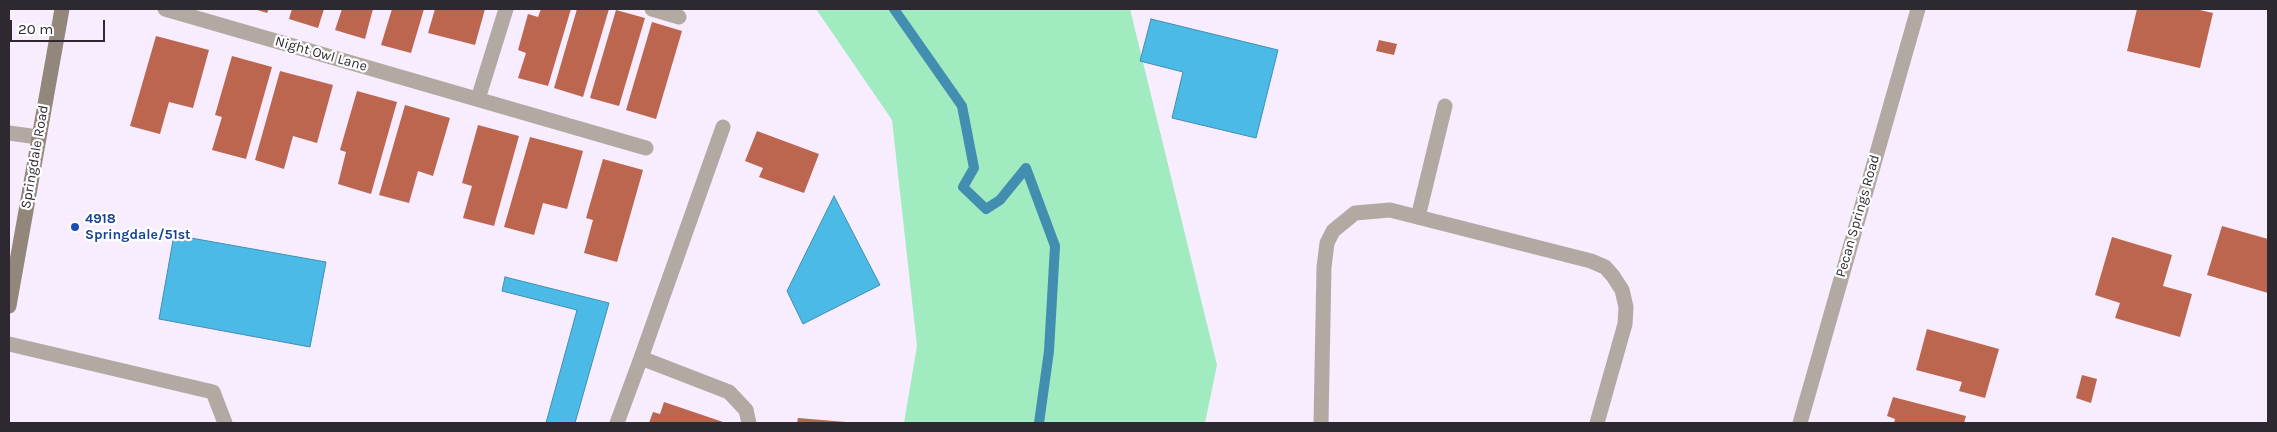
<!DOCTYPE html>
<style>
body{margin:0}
#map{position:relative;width:2277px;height:432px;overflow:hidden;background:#f8edff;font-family:Karla,sans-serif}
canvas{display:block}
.frame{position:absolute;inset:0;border:10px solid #2e2931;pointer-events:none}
.scale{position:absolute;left:10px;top:20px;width:95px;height:22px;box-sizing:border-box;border:2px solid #2e2931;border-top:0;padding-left:6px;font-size:15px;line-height:18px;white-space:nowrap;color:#2e2931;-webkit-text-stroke:4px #fff;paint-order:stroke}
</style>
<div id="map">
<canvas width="2277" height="432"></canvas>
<div class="frame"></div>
<div class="scale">20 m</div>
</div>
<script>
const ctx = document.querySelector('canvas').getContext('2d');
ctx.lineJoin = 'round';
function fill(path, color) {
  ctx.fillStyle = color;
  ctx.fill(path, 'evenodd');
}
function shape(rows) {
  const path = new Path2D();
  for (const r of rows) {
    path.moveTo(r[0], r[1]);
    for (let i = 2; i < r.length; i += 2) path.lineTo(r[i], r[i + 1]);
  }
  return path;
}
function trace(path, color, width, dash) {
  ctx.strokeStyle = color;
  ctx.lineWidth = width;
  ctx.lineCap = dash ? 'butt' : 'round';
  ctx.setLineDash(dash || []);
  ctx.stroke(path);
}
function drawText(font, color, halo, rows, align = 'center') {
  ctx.font = font + ' Karla,sans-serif';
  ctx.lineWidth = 4.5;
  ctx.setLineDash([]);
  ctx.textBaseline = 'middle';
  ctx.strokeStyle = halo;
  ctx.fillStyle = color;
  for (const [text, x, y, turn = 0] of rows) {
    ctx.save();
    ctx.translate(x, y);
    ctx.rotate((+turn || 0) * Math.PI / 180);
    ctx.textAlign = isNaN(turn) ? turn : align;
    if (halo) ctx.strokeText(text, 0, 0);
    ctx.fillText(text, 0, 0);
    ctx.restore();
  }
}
fill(shape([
 [816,9,1130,9,1217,365,1205,423,904,423,917,346,892,120]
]), '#a1ebc0');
const water = shape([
 [1151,19,1278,50,1256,138,1172,118,1183,72,1140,61,1151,19],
 [834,196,880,285,803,324,787,291,834,196],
 [174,235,326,262,310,347,159,319,174,235],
 [505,277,609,303,575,423,546,423,577,310,502,291,505,277]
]);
fill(water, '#4bbae6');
trace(water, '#428eb0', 1);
trace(shape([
 [894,9,962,106,974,168,963,187,986,209,1000,200,1026,168,1055,246,1049,351,1039,423]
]), '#428eb0', 10);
fill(shape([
 [254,9,269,9,267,13],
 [292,9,324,9,318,28,289,19],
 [342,9,373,9,365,39,335,30],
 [392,9,424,9,411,53,381,45],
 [435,9,485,9,475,45,428,33],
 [541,9,571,9,548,86,518,78,526,53,518,50,528,14,538,17],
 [577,9,609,9,583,97,554,88],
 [2137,9,2195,9,2213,13,2200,68,2127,51],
 [616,10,645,18,619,106,590,98],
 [652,22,682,31,656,119,626,110],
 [156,36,209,50,193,108,169,102,160,134,130,126],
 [1379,40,1397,44,1394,55,1376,51],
 [232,56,272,67,246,159,212,150,222,117,215,115],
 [280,71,333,85,317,143,293,136,284,169,255,160],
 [357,91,397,102,371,194,338,184,346,152,340,150],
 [405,105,450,118,433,176,418,171,409,203,379,195],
 [478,125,519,136,494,226,463,218,472,186,462,183],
 [757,131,819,154,804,193,759,177,763,168,745,161],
 [530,137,583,151,567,209,543,203,534,235,504,227],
 [603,159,643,170,617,262,584,253,593,220,586,218],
 [2222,226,2268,239,2268,293,2207,275],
 [2112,237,2172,255,2163,286,2192,294,2180,337,2115,318,2120,303,2095,295],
 [1927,329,1999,349,1985,398,1959,391,1962,382,1916,370],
 [2082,375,2097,379,2091,403,2076,398],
 [1893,397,1966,416,1964,423,1894,423,1895,419,1887,416],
 [664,402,726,423,649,423,653,412,660,414],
 [798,418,846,422,845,423,797,423]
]), '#bc654f');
trace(shape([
 [9,133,38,137],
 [1418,217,1445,106],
 [9,344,213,392,225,423],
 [641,358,723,127],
 [617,423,641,358,729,392,746,410,749,423]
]), '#b2aaa2', 15);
trace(shape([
 [165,9,646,148],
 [652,9,679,17],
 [478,99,506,9],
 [1321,423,1324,267,1327,243,1333,231,1355,213,1390,210,1591,261,1605,267,1613,276,1622,290,1626,307,1625,324,1597,423],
 [1800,423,1918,9]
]), '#b2aaa2', 15);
trace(shape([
 [9,306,62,9]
]), '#93877c', 15);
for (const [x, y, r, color] of [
 [75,227,5,"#1a4fb4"]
]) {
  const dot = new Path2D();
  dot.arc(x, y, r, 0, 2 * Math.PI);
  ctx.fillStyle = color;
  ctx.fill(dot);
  trace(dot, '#fff', 2);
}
drawText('14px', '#2e2931', '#fff', [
 ["Night Owl Lane",321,54,16],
 ["Springdale Road",35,157,-80],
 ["Pecan Springs Road",1858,216,-74]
]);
drawText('bold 14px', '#164399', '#fff', [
 ["4918",85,219],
 ["Springdale/51st",85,235]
], 'left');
</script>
